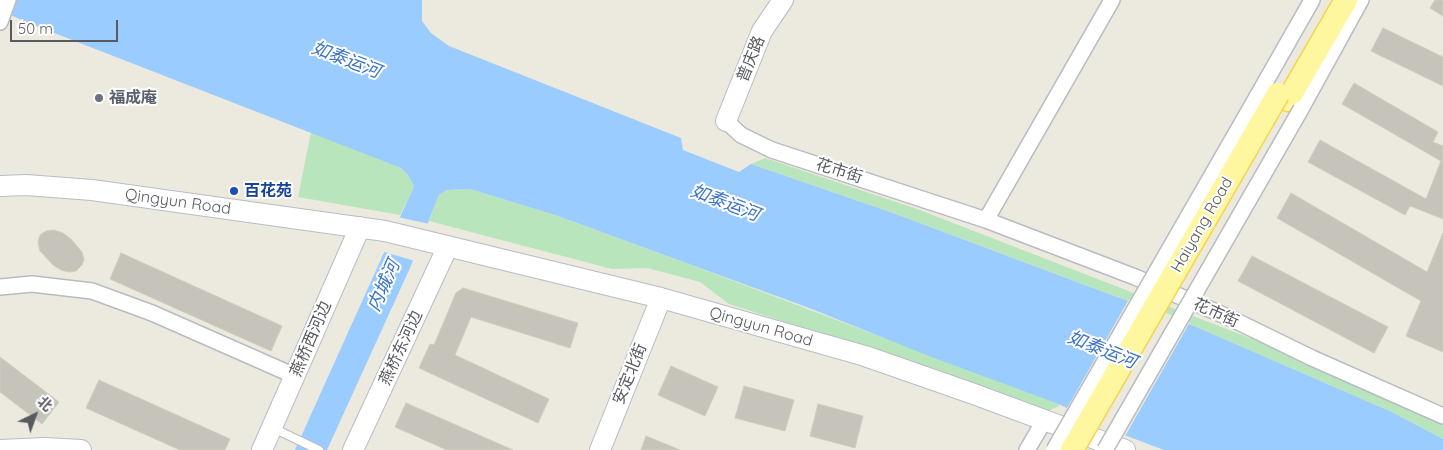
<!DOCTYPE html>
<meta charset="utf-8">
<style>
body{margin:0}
#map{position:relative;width:1443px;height:450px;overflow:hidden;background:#eceade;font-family:Quicksand,"Noto Sans SC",sans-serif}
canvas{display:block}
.north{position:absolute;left:10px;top:390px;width:50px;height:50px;-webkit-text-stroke:4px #fff;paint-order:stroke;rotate:42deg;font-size:14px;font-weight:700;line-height:20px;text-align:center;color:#575b60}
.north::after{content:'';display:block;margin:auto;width:18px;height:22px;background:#575b60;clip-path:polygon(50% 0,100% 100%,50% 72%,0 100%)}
.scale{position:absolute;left:10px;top:20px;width:108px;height:22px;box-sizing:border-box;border:2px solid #575b60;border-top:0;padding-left:6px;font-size:15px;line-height:18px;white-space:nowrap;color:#575b60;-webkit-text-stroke:4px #fff;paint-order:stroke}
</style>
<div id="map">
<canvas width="1443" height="450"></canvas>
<div class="north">北</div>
<div class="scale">50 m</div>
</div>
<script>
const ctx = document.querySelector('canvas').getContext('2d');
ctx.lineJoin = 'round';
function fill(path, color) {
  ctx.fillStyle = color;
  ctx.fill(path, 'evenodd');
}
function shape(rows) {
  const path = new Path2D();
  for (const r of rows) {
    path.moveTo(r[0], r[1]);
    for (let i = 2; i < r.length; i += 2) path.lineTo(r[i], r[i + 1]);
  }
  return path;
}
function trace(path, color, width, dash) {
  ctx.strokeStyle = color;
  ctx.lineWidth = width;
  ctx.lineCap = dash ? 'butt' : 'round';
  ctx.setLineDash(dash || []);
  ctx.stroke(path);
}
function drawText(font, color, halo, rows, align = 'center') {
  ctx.font = font + ' Quicksand,"Noto Sans SC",sans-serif';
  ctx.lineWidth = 4;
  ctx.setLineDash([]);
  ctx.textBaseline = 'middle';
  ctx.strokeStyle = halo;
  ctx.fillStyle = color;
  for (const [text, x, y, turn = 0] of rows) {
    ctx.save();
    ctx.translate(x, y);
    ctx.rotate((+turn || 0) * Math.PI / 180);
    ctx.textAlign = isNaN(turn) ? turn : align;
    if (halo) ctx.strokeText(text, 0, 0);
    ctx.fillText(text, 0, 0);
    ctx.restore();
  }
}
fill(shape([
 [311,132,401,168,408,175,414,186,400,215,298,197],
 [765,158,917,209,1286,352,1443,425,1443,439,1392,412,1194,326,893,213,751,164],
 [470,189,558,216,686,263,1061,405,1048,411,923,366,729,304,700,282,647,268,612,269,429,221,439,195,447,190]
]), '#b8e5bc');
fill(shape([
 [0,0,422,0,422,21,431,33,449,46,681,138,683,150,739,172,751,164,893,213,1194,326,1392,412,1443,439,1443,450,1164,450,1098,425,1061,405,929,356,809,308,558,216,470,189,447,190,439,195,410,268,327,450,295,450,414,186,408,175,401,168,26,22,0,10]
]), '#9bccff');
fill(shape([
 [397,217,430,224,415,261,381,251],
 [1129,299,1190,322,1124,438,1097,428,1066,410]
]), '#eceade');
const building = shape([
 [1435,0,1443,0,1443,16,1430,8,1435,0],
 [1383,28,1443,57,1443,86,1371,51,1383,28],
 [1354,83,1438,132,1433,142,1443,146,1443,219,1410,206,1405,215,1308,162,1320,140,1426,199,1441,161,1342,104,1354,83],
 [1291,193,1427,272,1443,233,1443,352,1406,336,1421,301,1277,218,1291,193],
 [54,230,63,233,71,239,82,252,84,259,82,265,76,271,69,272,61,270,53,265,40,251,38,242,40,235,46,231,54,230],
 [121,253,282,326,271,351,110,279,121,253],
 [1252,256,1388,327,1374,353,1238,281,1252,256],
 [463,288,578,323,570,348,471,317,455,355,549,399,538,423,419,368,430,344,434,345,456,293,463,288],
 [0,357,59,402,42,424,0,392,0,357],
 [671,366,718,387,705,416,658,395,671,366],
 [99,380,230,439,225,450,180,450,86,408,99,380],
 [744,386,794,400,785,431,735,418,744,386],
 [406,403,513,450,447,450,395,427,406,403],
 [818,404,863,416,855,448,810,436,818,404],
 [646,436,680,450,641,450,646,436]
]);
fill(building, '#c6c3bb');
trace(building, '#d0ccbc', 1);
const lane = shape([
 [273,428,319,450]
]);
const street = shape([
 [0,22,8,0],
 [1262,88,1312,0],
 [1301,109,1361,0],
 [726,121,741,135,772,150,986,220,1135,277,1230,318,1312,358,1443,416],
 [986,220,1112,0],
 [0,287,32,284,92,291,152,313,295,376],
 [1027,450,1044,421]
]);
const secondary = shape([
 [726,121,762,31,783,0],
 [0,186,26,185,92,190,385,231,661,298,865,356,971,393,1125,450],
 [0,450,45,448,81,450],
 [262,450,360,227],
 [353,450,448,246],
 [600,450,661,298]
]);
const primary = shape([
 [1288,100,1346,0]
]);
trace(lane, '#b9bbc1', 10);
trace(street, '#b9bbc1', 18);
trace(secondary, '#b9bcc4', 22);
trace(primary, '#f8d44b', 25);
trace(lane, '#fff', 8);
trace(street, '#fff', 15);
trace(secondary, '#fff', 20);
trace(primary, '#fff7a0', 22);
const streetBridge = shape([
 [1054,450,1262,88],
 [1105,450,1301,109]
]);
const primaryBridge = shape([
 [1072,450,1278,94]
]);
trace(streetBridge, '#b9bbc1', 18, []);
trace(primaryBridge, '#f8d44b', 25, []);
trace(streetBridge, '#fff', 15);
trace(primaryBridge, '#fff7a0', 22);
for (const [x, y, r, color] of [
 [99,98,5,"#6b7280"],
 [234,191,5,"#1a4fb4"]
]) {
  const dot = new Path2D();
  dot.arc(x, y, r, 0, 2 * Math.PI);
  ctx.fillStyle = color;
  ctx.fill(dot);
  trace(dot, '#fff', 2);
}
drawText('16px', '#575b60', '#fff', [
 ["普庆路",751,59,-68],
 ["花市街",839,171,18],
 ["Qingyun Road",178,202,8],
 ["Haiyang Road",1202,225,-60],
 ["花市街",1216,313,24],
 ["Qingyun Road",761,327,16],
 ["燕桥西河边",311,339,-67],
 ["燕桥东河边",401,348,-65],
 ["安定北街",630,374,-68]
]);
drawText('bold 16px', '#5b616d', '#fff', [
 ["福成庵",109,98]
], 'left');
drawText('bold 16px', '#164399', '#fff', [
 ["百花苑",244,191]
], 'left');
drawText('italic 18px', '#3973c7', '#fff', [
 ["如泰运河",346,60,21],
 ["如泰运河",725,203,21],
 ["内城河",384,286,-66],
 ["如泰运河",1102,350,22]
]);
</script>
